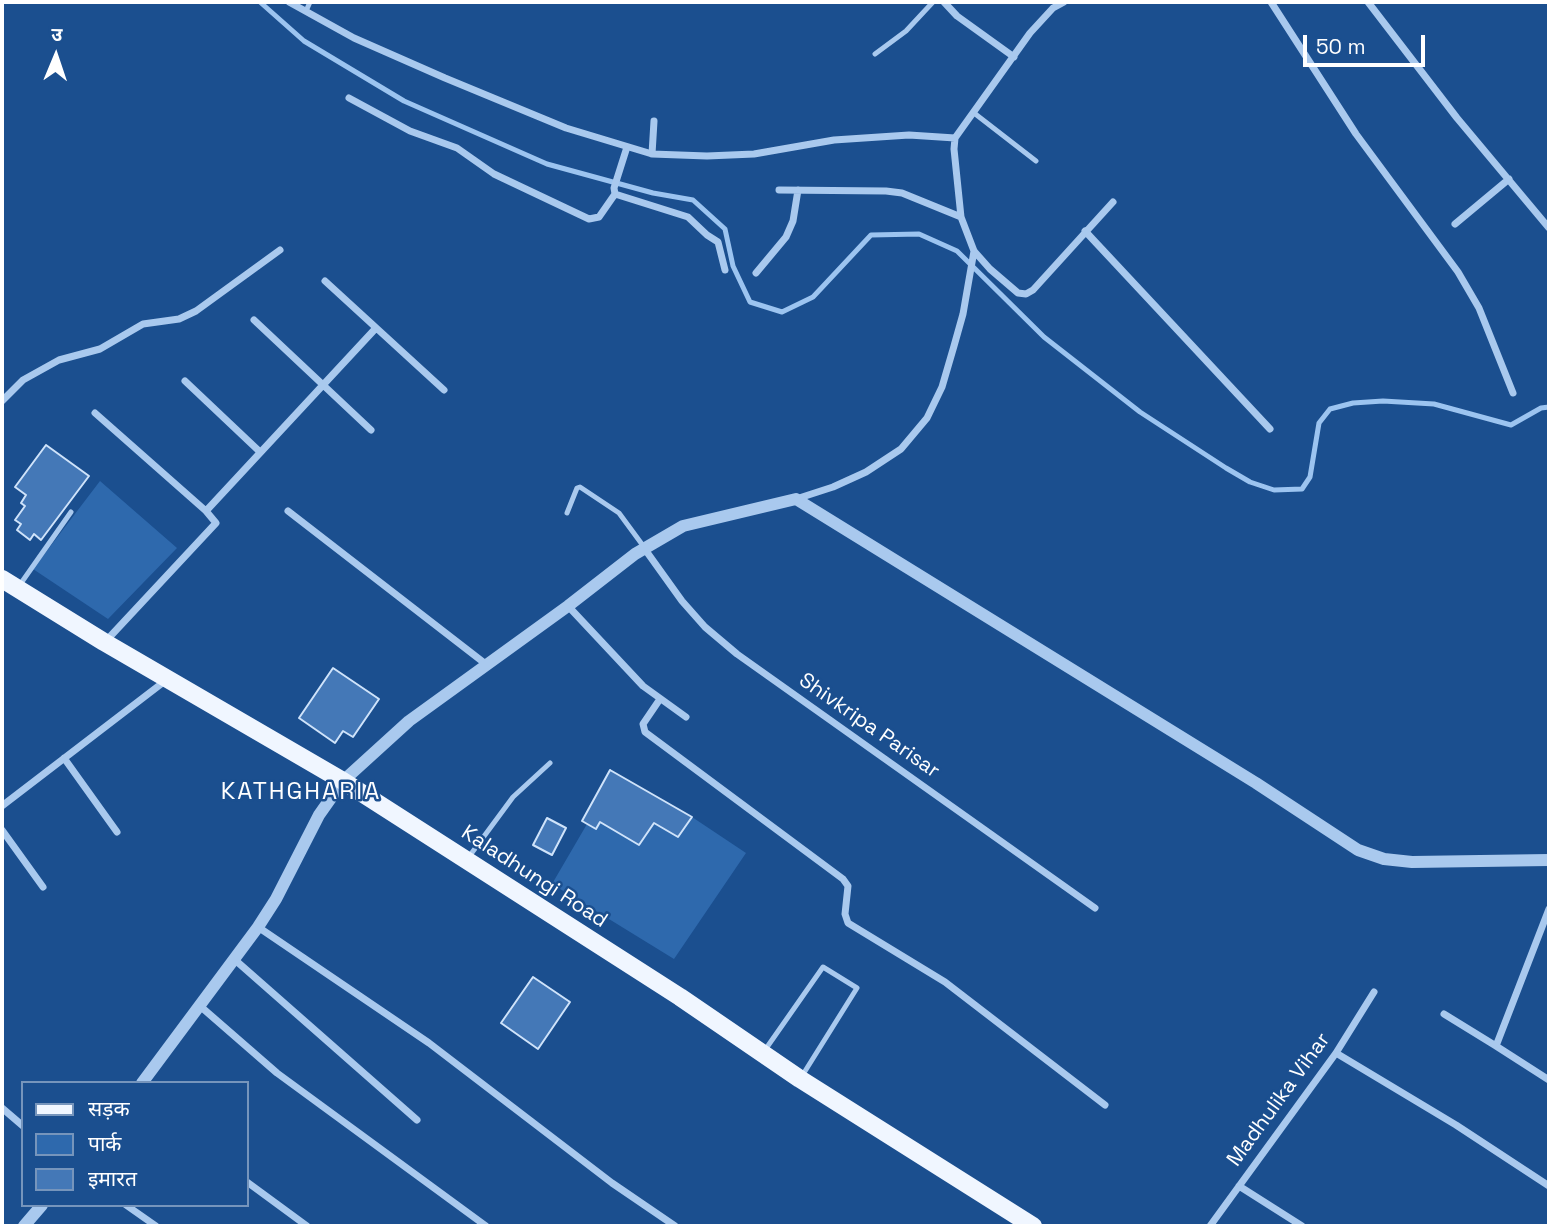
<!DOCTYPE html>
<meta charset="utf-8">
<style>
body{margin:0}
#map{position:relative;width:1551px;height:1228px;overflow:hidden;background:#1b4f8f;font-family:"Space Grotesk","Noto Sans Devanagari",sans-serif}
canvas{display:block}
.frame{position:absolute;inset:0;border:4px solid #fff;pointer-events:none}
.legend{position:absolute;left:21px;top:1081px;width:228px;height:126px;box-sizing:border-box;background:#1b4f8f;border:2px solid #7695bc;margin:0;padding:9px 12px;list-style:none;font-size:21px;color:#fff}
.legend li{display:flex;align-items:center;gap:14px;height:35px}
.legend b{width:35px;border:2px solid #7695bc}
.north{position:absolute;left:21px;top:21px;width:70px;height:70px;-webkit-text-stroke:5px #1b4f8f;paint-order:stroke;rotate:2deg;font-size:19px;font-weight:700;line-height:28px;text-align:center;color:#fff}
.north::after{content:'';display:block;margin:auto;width:24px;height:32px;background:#fff;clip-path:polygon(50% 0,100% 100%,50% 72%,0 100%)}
.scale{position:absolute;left:1303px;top:35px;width:122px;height:32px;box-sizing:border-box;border:4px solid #fff;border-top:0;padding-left:9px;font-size:21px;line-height:24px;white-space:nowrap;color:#fff;-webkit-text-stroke:5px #1b4f8f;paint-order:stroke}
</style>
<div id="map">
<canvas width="1551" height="1228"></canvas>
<div class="frame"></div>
<ul class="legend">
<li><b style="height:9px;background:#f0f6ff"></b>सड़क</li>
<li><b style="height:19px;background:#2e69ad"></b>पार्क</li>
<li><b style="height:19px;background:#4478b7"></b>इमारत</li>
</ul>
<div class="north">उ</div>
<div class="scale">50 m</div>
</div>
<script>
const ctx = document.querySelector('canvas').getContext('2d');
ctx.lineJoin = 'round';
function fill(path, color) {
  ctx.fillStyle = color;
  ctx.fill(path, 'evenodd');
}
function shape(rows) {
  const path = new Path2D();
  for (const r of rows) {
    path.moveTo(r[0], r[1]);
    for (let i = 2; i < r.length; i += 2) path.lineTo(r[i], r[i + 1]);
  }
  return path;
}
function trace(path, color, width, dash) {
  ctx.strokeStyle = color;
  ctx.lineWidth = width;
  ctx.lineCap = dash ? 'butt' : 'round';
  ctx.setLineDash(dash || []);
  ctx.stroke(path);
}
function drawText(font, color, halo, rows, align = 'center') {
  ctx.font = font + ' "Space Grotesk",sans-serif';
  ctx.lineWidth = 5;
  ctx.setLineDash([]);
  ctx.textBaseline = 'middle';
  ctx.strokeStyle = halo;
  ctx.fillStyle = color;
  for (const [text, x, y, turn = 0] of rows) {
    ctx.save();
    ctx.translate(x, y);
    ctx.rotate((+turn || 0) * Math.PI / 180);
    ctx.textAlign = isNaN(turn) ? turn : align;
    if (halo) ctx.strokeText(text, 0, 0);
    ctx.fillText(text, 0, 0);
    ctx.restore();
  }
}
fill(shape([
 [100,481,177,548,108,619,33,569],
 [692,817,746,853,674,959,552,884,587,824,600,822,654,823,678,836]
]), '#2e69ad');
trace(shape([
 [260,2,304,41,404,101,547,164,653,193,693,200,725,229,733,266,750,302,782,312,813,297,871,235,919,234,957,251,1044,337,1140,412,1226,468,1250,482,1274,490,1302,489,1310,477,1319,423,1330,409,1353,403,1383,401,1434,404,1511,425,1541,408,1549,407]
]), '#9cc4f0', 5);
const building = shape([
 [46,445,89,476,41,540,34,534,30,540,17,530,21,524,15,520,25,506,21,503,26,495,15,487,46,445],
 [333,668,379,699,353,737,343,731,335,743,299,718,333,668],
 [610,770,692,817,678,837,654,823,639,845,600,822,596,829,582,821,610,770],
 [547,818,566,828,552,855,533,845,547,818],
 [533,977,570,1002,538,1049,501,1023,533,977]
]);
fill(building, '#4478b7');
trace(building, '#cfe3fa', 2);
trace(shape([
 [306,11,310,2],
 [875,54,906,31,933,2],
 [974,113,1036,161],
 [567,513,577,488,580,487,619,513,644,547],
 [19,586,71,512],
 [468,858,513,797,550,763],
 [765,1050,823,967,857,988,802,1076]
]), '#a9c9ee', 5);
trace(shape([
 [289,2,354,38,445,78,566,128,652,154,707,156,754,154,834,140,909,135,955,138],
 [944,2,957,16,1014,57],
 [1064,2,1053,8,1030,33,955,138,954,149,961,217,974,251,990,269,1018,293,1026,294,1033,290,1113,202],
 [1271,2,1356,134,1458,272,1479,308,1513,393],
 [1368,2,1457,118,1549,228],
 [349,98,410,131,457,148,494,174,589,219,599,217,615,194],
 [627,147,614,188,615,194,688,217,707,235,718,242,725,270],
 [652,154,654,121],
 [779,190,886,191,902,193,961,217],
 [1455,224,1509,179],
 [1085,231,1270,429],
 [756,273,786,237,793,221,798,190],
 [325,281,444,390],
 [254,320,371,430],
 [185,381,259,451],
 [2,401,23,380,59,360,100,349,143,324,179,319,196,311,280,250],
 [95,413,206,511,216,523,105,642],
 [796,499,833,487,866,472,901,449,927,418,942,387,954,346,963,314,974,251],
 [206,511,376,328],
 [288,511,487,665],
 [644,548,682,601,705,627,737,654,1095,908],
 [568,606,643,686,686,717],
 [660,699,643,724,645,732,843,879,848,886,845,914,848,923,945,982,1105,1105],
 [64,758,117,832],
 [2,806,165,681],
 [2,830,43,887],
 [1549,909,1496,1046,1549,1080],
 [258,927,429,1043,612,1183,675,1226],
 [234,959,417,1120],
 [200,1006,277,1073,486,1226],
 [1444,1014,1496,1046],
 [1336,1053,1456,1125,1549,1186],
 [2,1108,23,1126],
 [247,1182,307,1226],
 [1239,1186,1302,1226],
 [126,1205,156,1226],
 [1210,1226,1336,1053,1374,992]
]), '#a9c9ee', 7);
trace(shape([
 [142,1083,258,927,276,899,319,815,343,781,409,721,568,606,635,554,683,526,796,499,1256,783,1358,850,1384,859,1412,862,1549,860],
 [24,1226,42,1205]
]), '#a9c9ee', 12);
trace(shape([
 [2,579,104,642,343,781,680,997,800,1079,1033,1226]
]), '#f0f6ff', 18);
drawText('21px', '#fff', '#1b4f8f', [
 ["Shivkripa Parisar",869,726,35],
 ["Kaladhungi Road",534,877,33],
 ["Madhulika Vihar",1279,1100,-54]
]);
ctx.letterSpacing = '2px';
drawText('24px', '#fff', '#1b4f8f', [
 ["KATHGHARIA",301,792]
]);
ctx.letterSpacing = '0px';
</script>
